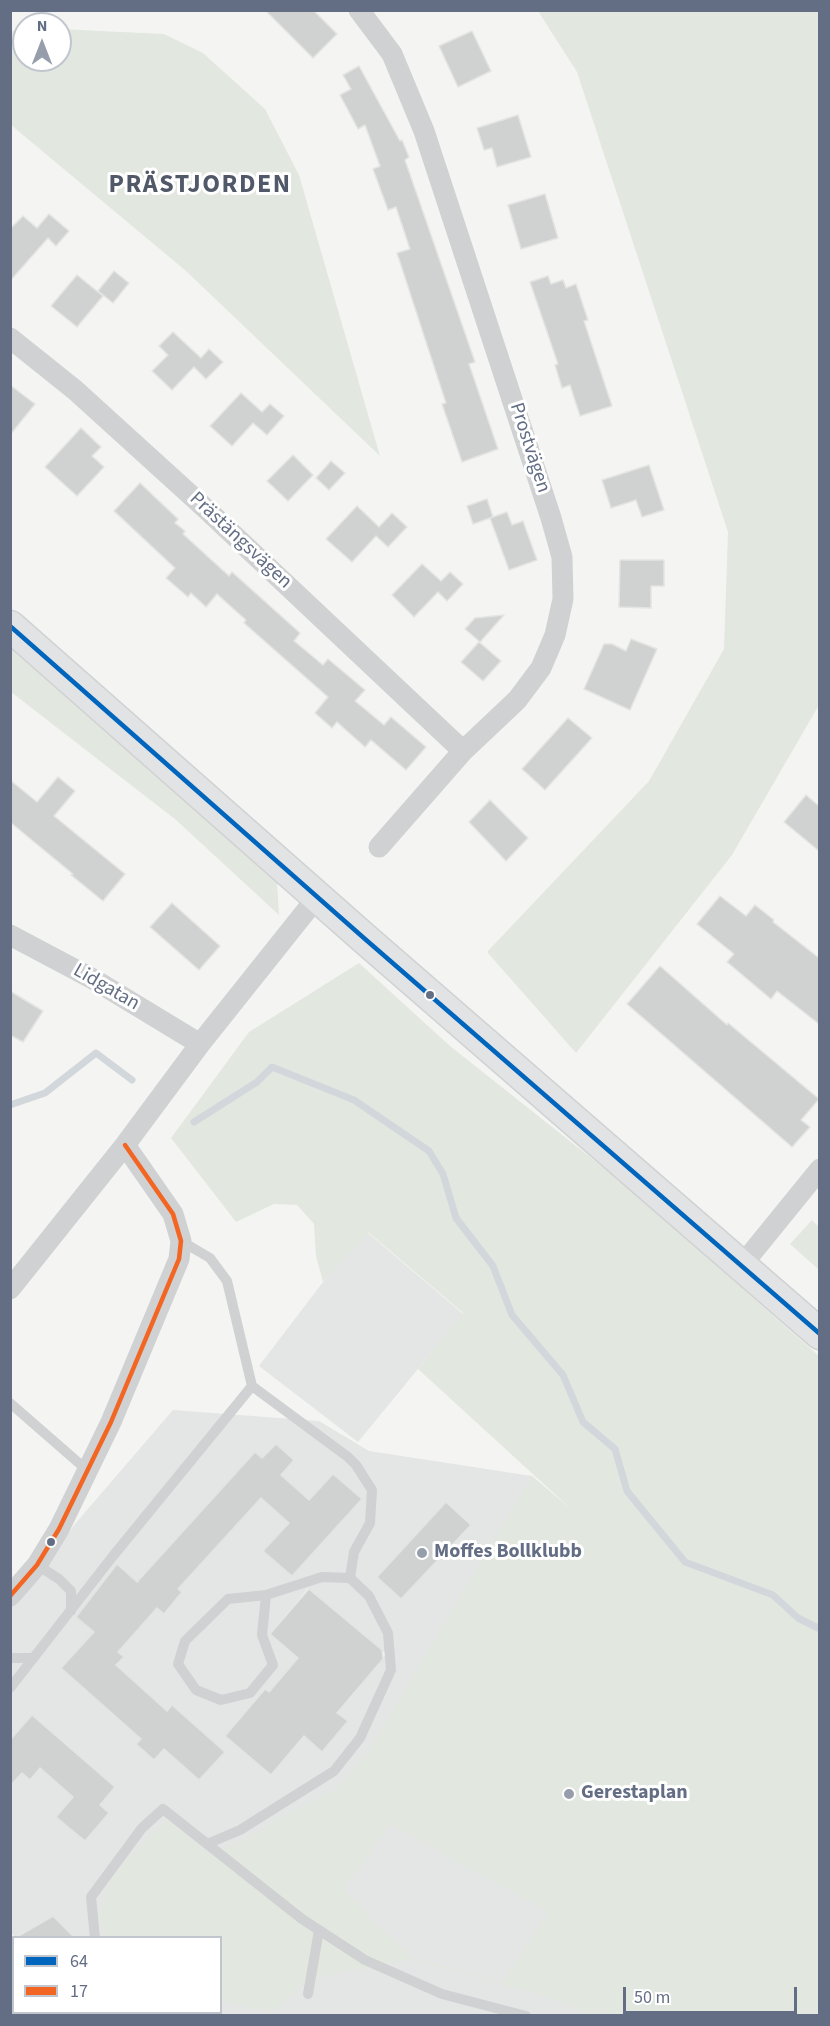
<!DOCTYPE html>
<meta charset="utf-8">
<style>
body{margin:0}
#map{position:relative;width:830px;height:2026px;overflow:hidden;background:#f4f5f2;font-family:"Source Sans 3",sans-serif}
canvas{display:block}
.frame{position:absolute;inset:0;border:12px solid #636e85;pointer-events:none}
.legend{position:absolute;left:12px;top:1936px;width:210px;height:78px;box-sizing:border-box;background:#fff;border:2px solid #c1c5ce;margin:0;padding:8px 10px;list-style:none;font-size:18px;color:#636e85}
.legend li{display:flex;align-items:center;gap:12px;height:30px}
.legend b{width:30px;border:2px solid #c1c5ce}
.north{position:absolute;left:12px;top:12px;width:60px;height:60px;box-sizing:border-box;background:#fff;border:2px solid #c1c5ce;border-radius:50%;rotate:0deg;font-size:16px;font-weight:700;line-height:24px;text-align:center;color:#636e85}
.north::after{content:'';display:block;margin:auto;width:21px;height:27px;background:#969dab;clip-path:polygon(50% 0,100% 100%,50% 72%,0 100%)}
.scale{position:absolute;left:623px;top:1987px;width:174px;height:27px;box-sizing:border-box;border:3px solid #636e85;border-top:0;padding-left:8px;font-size:18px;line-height:21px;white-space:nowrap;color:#636e85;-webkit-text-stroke:4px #fff;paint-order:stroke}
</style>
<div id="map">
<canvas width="830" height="2026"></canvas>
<div class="frame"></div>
<ul class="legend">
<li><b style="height:8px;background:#0065bd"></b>64</li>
<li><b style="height:8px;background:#f26522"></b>17</li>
</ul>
<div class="north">N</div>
<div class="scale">50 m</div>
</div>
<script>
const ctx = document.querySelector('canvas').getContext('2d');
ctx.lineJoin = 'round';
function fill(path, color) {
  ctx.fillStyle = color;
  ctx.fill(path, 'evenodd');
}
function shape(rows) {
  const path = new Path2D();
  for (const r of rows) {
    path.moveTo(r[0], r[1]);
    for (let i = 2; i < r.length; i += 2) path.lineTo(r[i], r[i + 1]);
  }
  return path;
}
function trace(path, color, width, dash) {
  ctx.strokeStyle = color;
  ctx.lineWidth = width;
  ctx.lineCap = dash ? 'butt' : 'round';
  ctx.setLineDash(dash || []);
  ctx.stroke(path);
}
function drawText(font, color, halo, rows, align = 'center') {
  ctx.font = font + ' "Source Sans 3",sans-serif';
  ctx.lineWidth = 6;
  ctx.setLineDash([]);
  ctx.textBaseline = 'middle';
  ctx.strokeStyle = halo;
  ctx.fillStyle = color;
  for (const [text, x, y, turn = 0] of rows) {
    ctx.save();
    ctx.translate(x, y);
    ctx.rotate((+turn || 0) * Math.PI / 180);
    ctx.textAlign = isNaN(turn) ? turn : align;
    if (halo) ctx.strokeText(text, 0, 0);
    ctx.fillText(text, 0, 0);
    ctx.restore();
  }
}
fill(shape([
 [367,1232,463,1314,358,1442,259,1366,323,1282],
 [173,1410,319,1421,369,1451,532,1476,819,1730,819,2015,53,2015,51,2013,220,2012,220,1938,75,1937,53,1916,15,1937,10,1932,11,1786,22,1773,30,1780,40,1768,73,1797,57,1817,85,1841,109,1813,100,1805,115,1787,32,1715,11,1740,11,1608,75,1524],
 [447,1502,471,1525,401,1599,377,1577],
 [308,1588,386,1654,348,1701,321,1699,347,1721,322,1751,304,1736,271,1775,225,1736,265,1689,277,1699,298,1658,270,1634]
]), '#e4e5e5');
fill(shape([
 [538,11,820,11,819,705,732,855,576,1053,487,952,649,781,724,649,728,532,577,72],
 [60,29,164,34,203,53,265,109,299,175,380,456,186,271,11,125,11,31,24,30,24,60,60,60],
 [11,647,277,882,279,915,176,820,11,692],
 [359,963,450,1046,619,1180,819,1356,819,2015,591,2015,561,2001,412,1959,309,1979,272,2012,221,2001,220,1938,107,1937,98,1914,114,1874,167,1819,212,1856,336,1789,369,1751,532,1476,571,1509,418,1369,463,1313,368,1232,323,1282,316,1256,314,1224,297,1205,274,1204,236,1222,171,1138,249,1032],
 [390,1824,549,1912,502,1983,412,1957,373,1921,344,1889],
 [812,1220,819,1227,819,1270,790,1244]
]), '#e2e8e0');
trace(shape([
 [10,1105,45,1093,96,1053,132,1080],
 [194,1122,257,1082,272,1067,354,1100,429,1151,443,1174,456,1218,493,1266,512,1315,563,1375,583,1422,615,1449,627,1491,685,1562,773,1595,798,1618,820,1629]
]), '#d2d7dc', 7);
const building = shape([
 [265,10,313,10,337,34,313,58,265,10],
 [472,31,491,71,458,87,439,46,472,31],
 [359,66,400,141,402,140,409,157,405,160,475,362,469,364,498,449,462,462,442,404,446,403,397,253,410,249,396,207,388,210,373,169,380,166,365,125,358,129,340,95,351,89,343,75,359,66],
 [518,115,531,157,497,167,492,148,484,150,477,128,518,115],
 [545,194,558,238,521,249,508,205,545,194],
 [49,214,69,231,56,246,48,238,10,281,10,229,23,216,37,228,49,214],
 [114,271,129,283,113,303,98,291,114,271],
 [77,275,103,296,77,327,51,306,77,275],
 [548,276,551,284,563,280,566,288,576,284,588,320,584,321,612,406,580,416,570,385,562,388,555,365,558,364,530,282,548,276],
 [173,332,201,358,209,349,223,362,206,379,194,367,172,390,152,371,168,355,159,346,173,332],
 [10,385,35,404,10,435,10,385],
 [241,393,262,412,270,404,284,416,267,435,253,423,232,446,210,426,241,393],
 [81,428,101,447,92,456,104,467,77,496,45,467,81,428],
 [293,455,313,475,288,501,267,481,293,455],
 [331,461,345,473,329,490,316,478,331,461],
 [649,465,664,510,642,517,636,500,611,508,602,480,649,465],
 [140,483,178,519,175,523,185,531,183,534,229,576,232,572,300,633,294,641,323,665,328,659,365,690,355,701,384,725,391,717,426,747,406,770,371,740,365,747,337,722,332,728,315,713,328,697,244,623,246,620,217,594,206,607,191,593,188,597,166,578,175,568,114,511,140,483],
 [487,499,493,517,473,524,467,506,487,499],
 [357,506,379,527,392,513,407,527,388,547,376,536,352,562,326,539,357,506],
 [507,512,512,525,523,521,537,560,509,570,490,518,507,512],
 [620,560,664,560,664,586,651,586,651,608,619,607,620,560],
 [422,564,441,581,450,572,463,584,447,601,438,592,414,617,392,595,422,564],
 [504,615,480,642,465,629,475,618,504,615],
 [631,639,657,649,630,710,584,689,604,644,612,644,626,651,631,639],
 [479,642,501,661,483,681,461,662,479,642],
 [568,718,592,738,545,790,522,769,568,718],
 [58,777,75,791,54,816,125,874,103,901,71,875,73,874,10,822,10,780,37,802,58,777],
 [806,795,819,806,819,851,784,822,806,795],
 [490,800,528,838,506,861,469,822,490,800],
 [720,896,746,916,755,905,774,920,773,922,819,958,819,1024,777,991,771,999,727,962,734,954,697,924,720,896],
 [172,903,220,946,199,970,150,927,172,903],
 [660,966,727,1025,728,1023,819,1099,801,1120,810,1127,792,1147,627,1004,660,966],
 [10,991,43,1011,23,1042,10,1035,10,991],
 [276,1444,294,1460,281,1475,309,1500,333,1474,362,1499,292,1576,263,1551,289,1523,261,1498,178,1589,182,1592,164,1614,157,1608,118,1652,124,1657,116,1665,167,1711,172,1705,225,1752,199,1780,164,1749,154,1760,136,1744,141,1739,61,1668,94,1632,76,1617,117,1564,137,1582,255,1452,262,1458,276,1444],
 [446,1502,471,1525,401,1599,377,1577,446,1502],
 [309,1589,382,1650,383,1659,337,1713,348,1721,322,1752,304,1736,271,1775,225,1736,265,1689,269,1692,298,1658,270,1634,309,1589],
 [32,1715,115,1787,100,1805,109,1813,85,1841,56,1817,73,1797,40,1768,30,1780,22,1773,10,1786,10,1740,32,1715],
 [53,1916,75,1938,15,1938,53,1916]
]);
fill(building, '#d0d2d2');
trace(building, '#e4e4e2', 1.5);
const secondary = shape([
 [10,626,365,939,820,1334]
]);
trace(secondary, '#d1d2d3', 33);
trace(shape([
 [10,1403,88,1471],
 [37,1565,59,1579,71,1591,71,1611],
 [266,1595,262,1635,273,1665,250,1693,221,1700,196,1690,178,1664,185,1641,228,1599,266,1595,322,1577,350,1578],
 [10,1658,33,1658],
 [10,1688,113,1556,252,1386,227,1281,210,1258,181,1241],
 [207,1844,240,1830,334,1771,360,1738,391,1670,388,1633,369,1596,350,1578,354,1552,370,1523,372,1490,356,1465,348,1457,252,1386],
 [95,1938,91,1897,142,1828,163,1809,302,1919,365,1960,442,1994,526,2016],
 [308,1994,319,1930],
 [122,2012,123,2016]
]), '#d0d1d2', 10);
trace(shape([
 [359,10,392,54,424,131,551,518,562,557,563,599,555,635,541,668,517,700,463,751,379,847],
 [10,338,75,390,206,509,463,751],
 [10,935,93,979,200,1044],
 [742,1265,820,1169],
 [10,1289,125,1145,200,1044,318,896],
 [10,1596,37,1565,59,1529,111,1422,179,1259,181,1241,173,1214,125,1145]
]), '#d0d1d2', 21);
trace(secondary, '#e2e3e4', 30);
trace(shape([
 [10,626,365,939,820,1334]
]), '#0065bd', 4.5);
trace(shape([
 [10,1596,37,1565,59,1529,111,1422,179,1259,181,1241,173,1214,125,1145]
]), '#f26522', 4.5);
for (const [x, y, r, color] of [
 [430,995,5,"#636e85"],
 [51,1542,5,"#636e85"],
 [422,1553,6,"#969dab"],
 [569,1794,6,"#969dab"]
]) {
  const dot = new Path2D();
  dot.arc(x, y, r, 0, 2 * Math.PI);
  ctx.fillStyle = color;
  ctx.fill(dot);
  trace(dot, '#fff', 2);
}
drawText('20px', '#636e85', '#fff', [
 ["Prostvägen",529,448,72],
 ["Prästängsvägen",240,541,43],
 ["Lidgatan",106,988,30]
]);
drawText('bold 20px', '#636e85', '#fff', [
 ["Moffes Bollklubb",434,1553],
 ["Gerestaplan",581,1794]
], 'left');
ctx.letterSpacing = '1.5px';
drawText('bold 26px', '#515969', '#fff', [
 ["PRÄSTJORDEN",200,186]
]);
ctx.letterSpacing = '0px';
</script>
